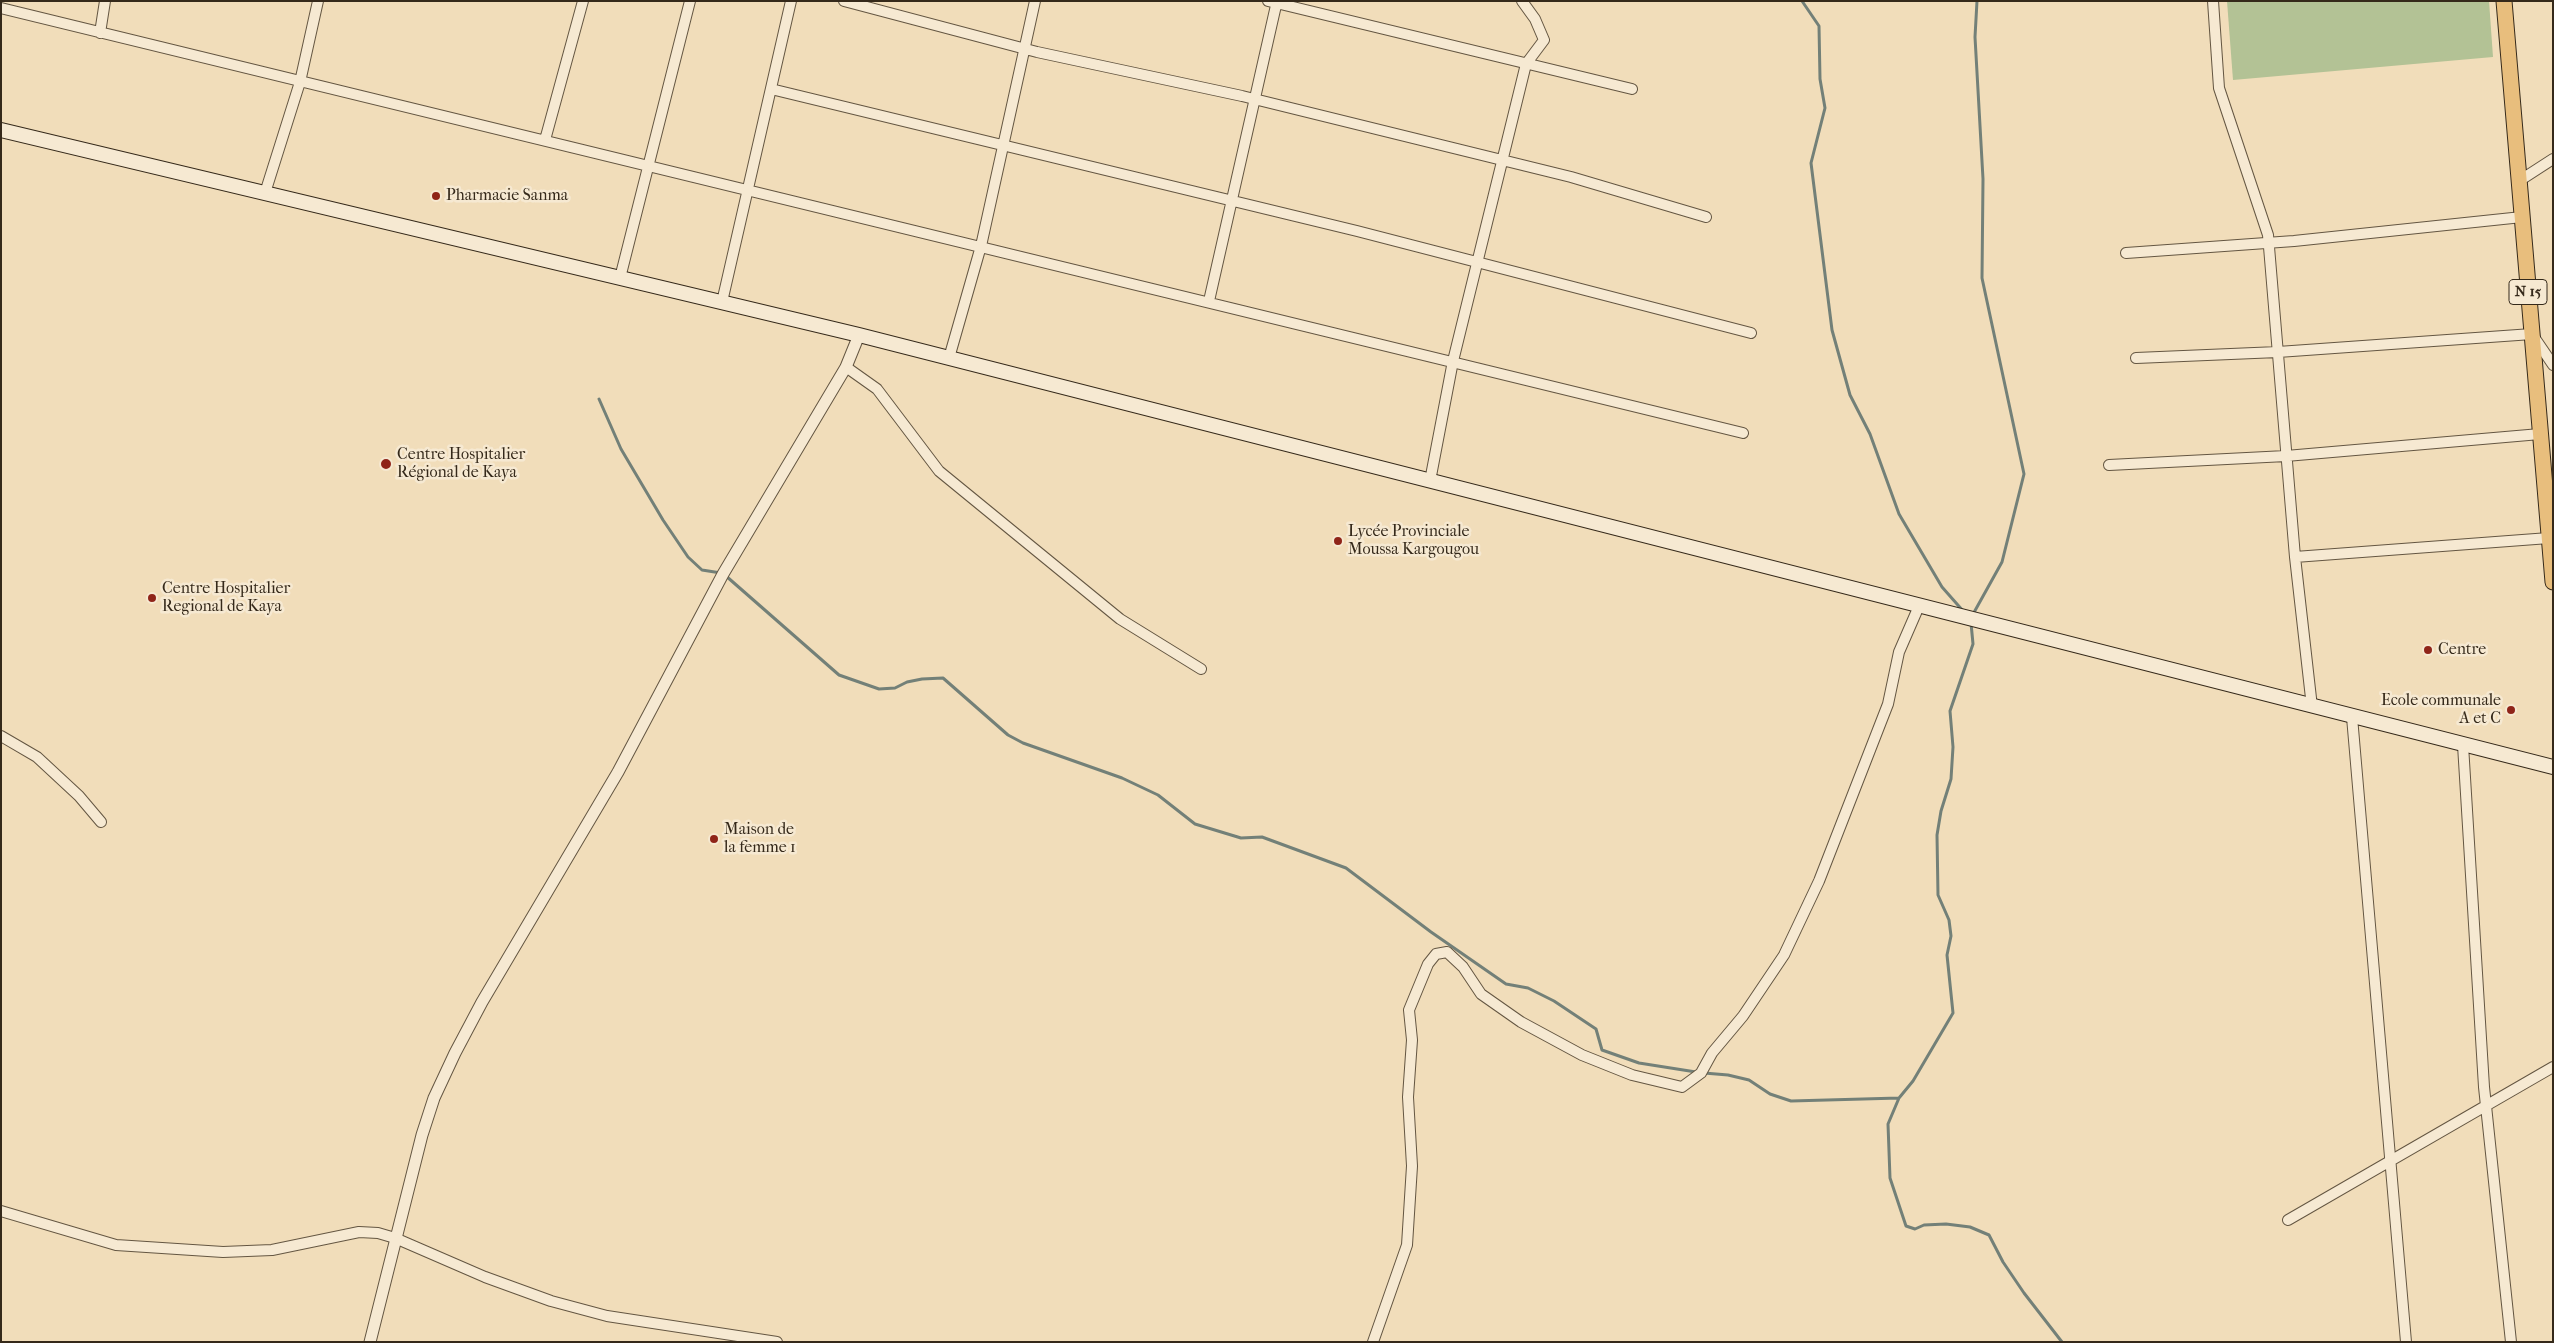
<!DOCTYPE html>
<meta charset="utf-8">
<style>
body{margin:0}
#map{position:relative;width:2554px;height:1343px;overflow:hidden;background:#f1ddba;font-family:"IM FELL French Canon",serif}
canvas{display:block}
.frame{position:absolute;inset:0;border:2px solid #35291a;pointer-events:none}
</style>
<div id="map">
<canvas width="2554" height="1343"></canvas>
<div class="frame"></div>
</div>
<script>
const ctx = document.querySelector('canvas').getContext('2d');
ctx.lineJoin = 'round';
function fill(path, color) {
  ctx.fillStyle = color;
  ctx.fill(path, 'evenodd');
}
function shape(rows) {
  const path = new Path2D();
  for (const r of rows) {
    path.moveTo(r[0], r[1]);
    for (let i = 2; i < r.length; i += 2) path.lineTo(r[i], r[i + 1]);
  }
  return path;
}
function trace(path, color, width, dash) {
  ctx.strokeStyle = color;
  ctx.lineWidth = width;
  ctx.lineCap = dash ? 'butt' : 'round';
  ctx.setLineDash(dash || []);
  ctx.stroke(path);
}
function drawText(font, color, halo, rows, align = 'center') {
  ctx.font = font + ' "IM FELL French Canon",serif';
  ctx.lineWidth = 5;
  ctx.setLineDash([]);
  ctx.textBaseline = 'middle';
  ctx.strokeStyle = halo;
  ctx.fillStyle = color;
  for (const [text, x, y, turn = 0] of rows) {
    ctx.save();
    ctx.translate(x, y);
    ctx.rotate((+turn || 0) * Math.PI / 180);
    ctx.textAlign = isNaN(turn) ? turn : align;
    if (halo) ctx.strokeText(text, 0, 0);
    ctx.fillText(text, 0, 0);
    ctx.restore();
  }
}
fill(shape([
 [2227,1,2489,1,2493,57,2233,80]
]), '#b3c295');
trace(shape([
 [1802,1,1819,26,1820,79,1825,108,1811,163,1832,330,1850,395,1870,434,1899,514,1942,587,1964,612],
 [599,399,621,449,663,520,688,557,702,570,721,573],
 [726,576,839,675,879,689,895,688,907,682,922,679,943,678,1008,735,1023,743,1122,778,1158,795,1195,824,1241,838,1262,837,1346,868,1431,932,1506,984,1528,988,1554,1001,1596,1029,1602,1050,1639,1063,1696,1072],
 [1972,616,2002,562,2024,474,1982,278,1983,179,1975,37,1977,1],
 [1971,623,1973,644,1950,711,1953,747,1951,779,1941,811,1937,835,1938,895,1949,920,1951,936,1947,955,1953,1013,1913,1081,1899,1098,1888,1124,1890,1178,1906,1226,1915,1229,1924,1225,1946,1224,1970,1227,1989,1235,2003,1262,2024,1293,2062,1342],
 [1704,1073,1728,1075,1749,1080,1770,1094,1791,1101,1899,1098]
]), '#738078', 3);
const minor = shape([
 [844,1,1037,52,1242,96,1571,177,1706,217],
 [1268,1,1632,89],
 [2213,1,2219,88,2268,235,2295,557,2312,707],
 [1,8,1743,433],
 [100,33,105,1],
 [771,89,1357,231,1751,333],
 [545,140,583,1],
 [2519,181,2553,159],
 [265,193,300,82,318,1],
 [2126,253,2294,241,2522,217],
 [620,278,690,1],
 [1209,301,1277,1],
 [722,302,791,1],
 [949,358,981,246,1035,1],
 [2136,358,2278,352,2532,334,2553,365],
 [846,367,877,389,939,471,1120,619,1201,669],
 [2109,465,2286,456,2540,434],
 [1430,481,1453,361,1526,64,1544,40,1535,19,1522,1],
 [2295,557,2549,538,2553,535],
 [2352,717,2406,1342],
 [1,736,37,757,79,796,101,822],
 [2463,745,2484,1087,2511,1342],
 [1,1211,116,1245,223,1252,272,1250,359,1232,378,1233,395,1238,485,1277,551,1301,607,1316,777,1342],
 [2288,1220,2553,1067],
 [1373,1342,1407,1245,1412,1166,1408,1097,1412,1040,1409,1010,1428,964,1436,954,1447,952,1463,967,1481,994,1521,1022,1582,1055,1632,1075,1682,1087,1701,1073,1712,1053,1743,1016,1784,955,1819,881,1888,704,1899,652,1919,606]
]);
const tertiary = shape([
 [370,1342,422,1135,434,1098,455,1053,482,1002,618,772,723,574,846,367,859,335]
]);
const secondary = shape([
 [1,130,859,335,2553,767]
]);
const primary = shape([
 [2504,1,2553,582]
]);
trace(minor, '#645642', 12);
trace(tertiary, '#645642', 13);
trace(secondary, '#35291a', 16);
trace(primary, '#35291a', 17);
trace(minor, '#f6e9d2', 10);
trace(tertiary, '#f6e9d2', 11);
trace(secondary, '#f6e9d2', 14);
trace(primary, '#e8be7d', 15);
for (const [x, y, r, color] of [
 [436,196,5,"#8f2418"],
 [386,464,6,"#8f2418"],
 [1338,541,5,"#8f2418"],
 [152,598,5,"#8f2418"],
 [2428,650,5,"#8f2418"],
 [2511,710,5,"#8f2418"],
 [714,839,5,"#8f2418"]
]) {
  const dot = new Path2D();
  dot.arc(x, y, r, 0, 2 * Math.PI);
  ctx.fillStyle = color;
  ctx.fill(dot);
  trace(dot, '#f6e9d2', 2);
}
for (const [x, y, w] of [
 [2528,292,38]
]) {
  const box = new Path2D();
  box.roundRect(x - w / 2, y - 12.5, w, 25, 4);
  ctx.fillStyle = '#f6e9d2';
  ctx.fill(box);
  trace(box, '#35291a', 1);
}
drawText('bold 15px', '#35291a', null, [
 ["N 15",2528,292]
]);
drawText('16px', '#35291a', '#f6e9d2', [
 ["Pharmacie Sanma",446,196],
 ["Centre Hospitalier",397,455],
 ["Régional de Kaya",397,473],
 ["Lycée Provinciale",1348,532],
 ["Moussa Kargougou",1348,550],
 ["Centre Hospitalier",162,589],
 ["Regional de Kaya",162,607],
 ["Centre",2438,650],
 ["Ecole communale",2501,701,"right"],
 ["A et C",2501,719,"right"],
 ["Maison de",724,830],
 ["la femme 1",724,848]
], 'left');
</script>
